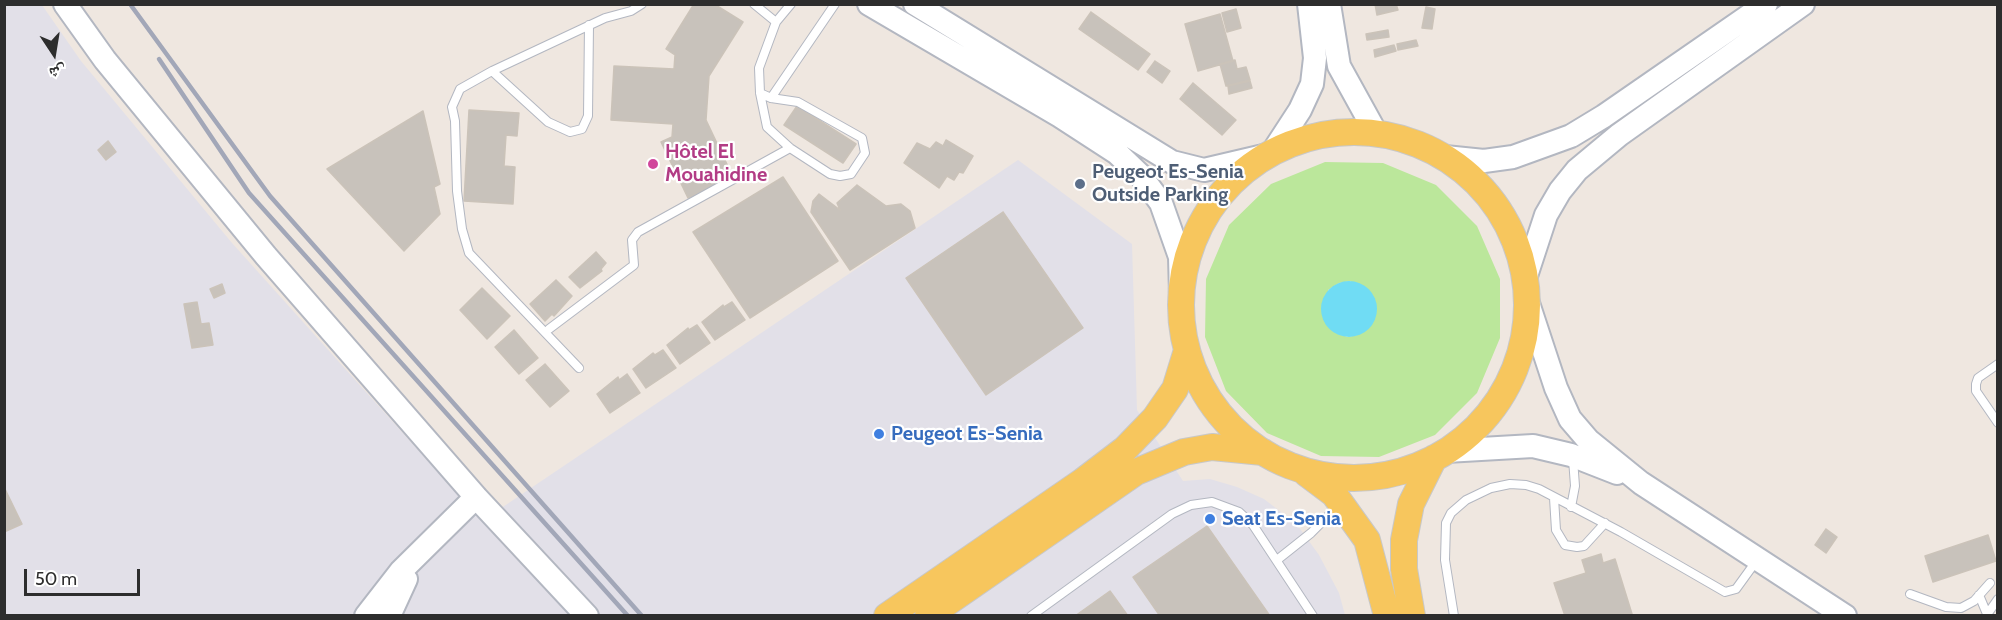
<!DOCTYPE html>
<meta charset="utf-8">
<style>
body{margin:0}
#map{position:relative;width:2002px;height:620px;overflow:hidden;background:#efe7e0;font-family:Cabin,"Noto Naskh Arabic",sans-serif}
canvas{display:block}
.frame{position:absolute;inset:0;border:6px solid #2d2d2d;pointer-events:none}
.north{position:absolute;left:24px;top:24px;width:60px;height:60px;-webkit-text-stroke:4px #fff;paint-order:stroke;rotate:168deg;font-size:16px;font-weight:700;line-height:24px;text-align:center;color:#2d2d2d}
.north::after{content:'';display:block;margin:auto;width:21px;height:27px;background:#2d2d2d;clip-path:polygon(50% 0,100% 100%,50% 72%,0 100%)}
.scale{position:absolute;left:24px;top:569px;width:116px;height:27px;box-sizing:border-box;border:3px solid #2d2d2d;border-top:0;padding-left:8px;font-size:18px;line-height:21px;white-space:nowrap;color:#2d2d2d;-webkit-text-stroke:4px #fff;paint-order:stroke}
</style>
<div id="map">
<canvas width="2002" height="620"></canvas>
<div class="frame"></div>
<div class="north">ش</div>
<div class="scale">50 m</div>
</div>
<script>
const ctx = document.querySelector('canvas').getContext('2d');
ctx.lineJoin = 'round';
function fill(path, color) {
  ctx.fillStyle = color;
  ctx.fill(path, 'evenodd');
}
function shape(rows) {
  const path = new Path2D();
  for (const r of rows) {
    if (r.length === 3) {
      path.moveTo(r[0] + r[2], r[1]);
      path.arc(r[0], r[1], r[2], 0, 2 * Math.PI);
      continue;
    }
    path.moveTo(r[0], r[1]);
    for (let i = 2; i < r.length; i += 2) path.lineTo(r[i], r[i + 1]);
  }
  return path;
}
function trace(path, color, width, dash) {
  ctx.strokeStyle = color;
  ctx.lineWidth = width;
  ctx.lineCap = dash ? 'butt' : 'round';
  ctx.setLineDash(dash || []);
  ctx.stroke(path);
}
function drawText(font, color, halo, rows, align = 'center') {
  ctx.font = font + ' Cabin,sans-serif';
  ctx.lineWidth = 4.5;
  ctx.setLineDash([]);
  ctx.textBaseline = 'middle';
  ctx.strokeStyle = halo;
  ctx.fillStyle = color;
  for (const [text, x, y, turn = 0] of rows) {
    ctx.save();
    ctx.translate(x, y);
    ctx.rotate((+turn || 0) * Math.PI / 180);
    ctx.textAlign = isNaN(turn) ? turn : align;
    if (halo) ctx.strokeText(text, 0, 0);
    ctx.fillText(text, 0, 0);
    ctx.restore();
  }
}
fill(shape([
 [4,5,42,5,81,61,232,243,482,521,1018,160,1132,244,1137,410,1183,481,1210,479,1237,487,1264,499,1281,512,1298,526,1319,555,1339,593,1345,615,5,615]
]), '#e2e0e8');
fill(shape([
 [1325,162,1383,163,1436,185,1477,226,1500,279,1500,338,1477,393,1435,435,1379,457,1321,456,1267,433,1226,391,1205,337,1206,279,1229,225,1271,184],
 [1351,281,1357,335,1348,337,1338,334,1328,290,1339,283]
]), '#bbe79b');
fill(shape([
 [1349,309,28]
]), '#70dcf4');
const building = shape([
 [694,4,714,4,743,22,709,76,706,120,733,177,688,198,661,142,672,137,673,124,611,120,614,66,674,69,675,55,666,49,694,4],
 [1375,4,1396,4,1398,10,1377,15,1375,4],
 [1426,7,1435,9,1432,29,1422,28,1426,7],
 [1236,9,1241,28,1227,32,1222,13,1236,9],
 [1091,12,1150,54,1138,70,1079,29,1091,12],
 [1220,14,1233,61,1198,71,1185,24,1220,14],
 [1388,30,1389,37,1367,40,1366,34,1388,30],
 [1416,40,1418,46,1398,50,1397,44,1416,40],
 [1394,45,1396,51,1375,57,1374,50,1394,45],
 [1235,60,1237,69,1246,67,1250,80,1226,86,1220,64,1235,60],
 [1155,61,1170,71,1162,83,1147,72,1155,61],
 [1250,81,1252,88,1229,94,1228,86,1250,81],
 [1193,83,1236,120,1222,135,1180,99,1193,83],
 [797,106,856,144,843,163,784,125,797,106],
 [469,110,519,113,517,136,506,135,504,166,515,167,513,204,464,201,469,110],
 [423,111,440,184,434,187,440,214,404,251,327,169,423,111],
 [946,140,973,156,963,173,959,172,954,180,947,176,939,188,904,163,917,143,930,149,936,142,943,146,946,140],
 [108,141,116,152,106,160,98,150,108,141],
 [783,177,838,261,750,318,693,232,783,177],
 [857,185,886,206,901,204,910,211,915,228,850,270,811,212,813,201,819,194,840,210,837,203,857,185],
 [1003,212,1083,328,986,395,906,278,1003,212],
 [596,252,606,263,601,269,602,271,580,288,569,277,596,252],
 [556,280,572,296,554,316,552,314,545,321,530,304,556,280],
 [222,284,225,293,214,298,210,289,222,284],
 [482,288,510,316,487,339,460,310,482,288],
 [197,302,201,324,209,323,213,345,192,348,184,304,197,302],
 [732,302,745,320,715,340,702,322,723,305,724,307,732,302],
 [697,325,710,343,680,364,667,345,688,328,689,330,697,325],
 [514,330,538,358,519,374,495,347,514,330],
 [663,350,676,368,646,388,633,369,653,353,655,355,663,350],
 [545,364,569,391,550,407,526,380,545,364],
 [627,374,640,393,610,413,597,394,618,377,619,380,627,374],
 [4,487,22,524,4,532,4,487],
 [1207,526,1270,616,1160,616,1133,577,1207,526],
 [1826,529,1837,537,1826,553,1815,545,1826,529],
 [1988,535,1996,561,1933,582,1925,556,1988,535],
 [1601,554,1603,563,1615,559,1632,614,1565,616,1554,583,1586,573,1582,560,1601,554],
 [1110,591,1128,616,1075,616,1110,591]
]);
fill(building, '#c8c2bb');
trace(building, '#cbc3b9', 1.5);
const lane = shape([
 [754,4,776,22],
 [492,71,548,122,570,132,582,129,588,116,589,25],
 [760,93,771,98,798,102,862,138,865,153,851,174,840,176,830,174,790,148,767,127,760,93,759,68,776,22,791,4],
 [771,98,835,4],
 [549,329,634,265,632,240,638,232,790,148],
 [1998,364,1978,378,1976,384,1976,391,1998,423],
 [579,368,469,253,462,229,457,191,455,121,452,107,460,89,492,71,605,18,631,11,642,4],
 [1554,498,1556,530,1565,545,1577,547,1584,546,1605,523],
 [1571,507,1575,486,1573,459],
 [1277,560,1311,533,1338,506],
 [1910,594,1946,607,1961,608,1974,601,1990,583],
 [1979,595,1987,614],
 [1031,616,1172,514,1191,505,1212,502,1239,512,1253,525,1313,616],
 [1454,616,1445,560,1446,523,1451,513,1466,500,1491,488,1510,484,1526,485,1539,489,1621,532,1725,592,1736,589,1757,560],
 [1986,616,1998,599]
]);
const secondary = shape([
 [65,4,105,60,266,256,476,497,587,616],
 [869,4,1060,116,1117,153,1141,176,1161,203,1180,257,1181,294],
 [915,4,1172,162,1204,170,1268,155],
 [1329,4,1339,66,1376,133],
 [1272,153,1300,110,1312,84,1315,58,1309,4],
 [1445,157,1484,161,1513,157,1571,136,1604,116,1766,4],
 [1525,279,1546,215,1560,191,1577,170,1619,135,1803,4],
 [1527,300,1556,388,1570,419,1588,440,1641,483,1845,616],
 [1446,451,1533,446,1571,455,1617,473],
 [366,616,401,571,476,497],
 [389,616,406,579]
]);
const primary = shape([
 [1354,305,173],
 [1306,473,1334,494,1367,540,1387,616],
 [887,616,1083,481,1125,449,1155,418,1175,389,1187,350],
 [928,616,1136,472,1184,452,1212,447,1263,452],
 [1412,616,1404,569,1404,540,1411,504,1434,458]
]);
trace(lane, '#b3b7c1', 10);
trace(secondary, '#b3b7c1', 26);
trace(primary, '#c8c8c8', 28);
trace(lane, '#fff', 8);
trace(secondary, '#fff', 22);
trace(primary, '#f7c65d', 26);
trace(shape([
 [130,4,270,196,642,616],
 [159,59,249,193,628,616]
]), '#a2a7b8', 4.5);
for (const [x, y, r, color] of [
 [653,164,6,"#d1479c"],
 [1080,184,6,"#5c6f8a"],
 [879,434,6,"#3f7fe0"],
 [1210,519,6,"#3f7fe0"]
]) {
  const dot = new Path2D();
  dot.arc(x, y, r, 0, 2 * Math.PI);
  ctx.fillStyle = color;
  ctx.fill(dot);
  trace(dot, '#fff', 2);
}
drawText('bold 20px', '#b23c85', '#fff', [
 ["Hôtel El",665,152],
 ["Mouahidine",665,175]
], 'left');
drawText('bold 20px', '#4e5e75', '#fff', [
 ["Peugeot Es-Senia",1092,172],
 ["Outside Parking",1092,195]
], 'left');
drawText('bold 20px', '#366cbe', '#fff', [
 ["Peugeot Es-Senia",891,434],
 ["Seat Es-Senia",1222,519]
], 'left');
</script>
